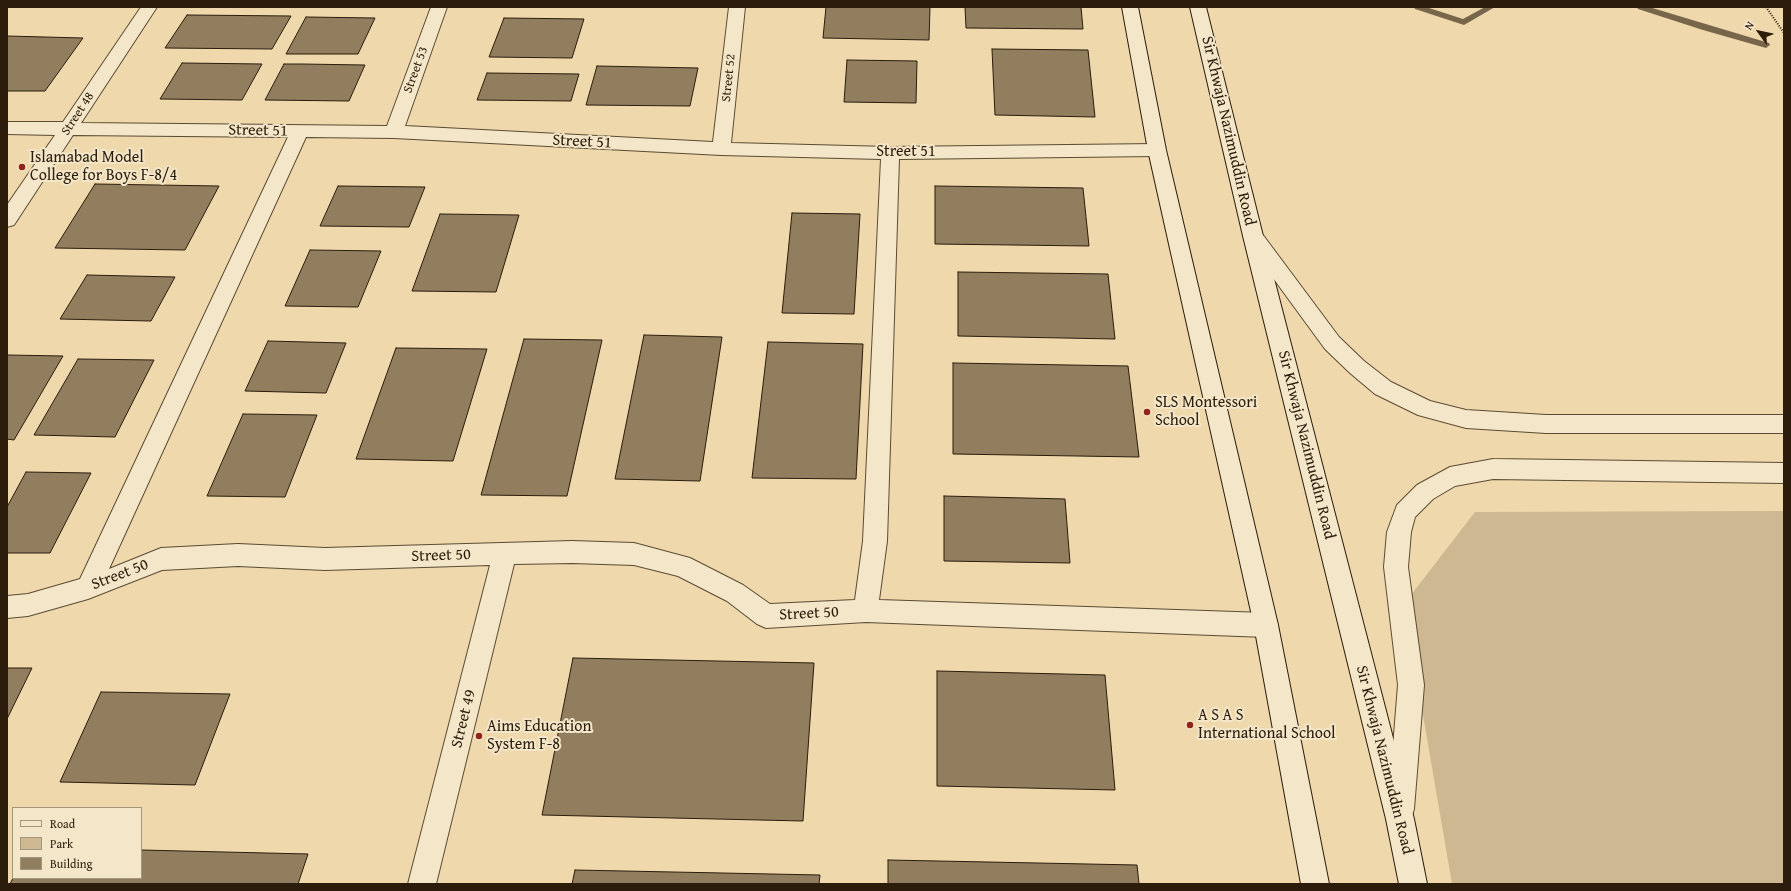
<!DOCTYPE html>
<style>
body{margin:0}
#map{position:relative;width:1791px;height:891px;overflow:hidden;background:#eed8ac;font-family:"Gentium Book Plus",serif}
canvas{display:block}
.frame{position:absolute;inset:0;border:8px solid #2b1c0b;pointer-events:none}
.legend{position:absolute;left:12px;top:807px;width:130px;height:72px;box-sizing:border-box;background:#f4e6c9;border:1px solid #a4957d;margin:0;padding:5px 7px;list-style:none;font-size:12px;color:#2b1c0b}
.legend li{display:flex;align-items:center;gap:8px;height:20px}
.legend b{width:20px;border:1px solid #a4957d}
.north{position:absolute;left:1739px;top:12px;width:40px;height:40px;-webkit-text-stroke:3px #f4e6c9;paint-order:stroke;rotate:303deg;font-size:11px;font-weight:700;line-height:16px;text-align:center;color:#2b1c0b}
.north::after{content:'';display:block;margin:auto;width:14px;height:18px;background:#2b1c0b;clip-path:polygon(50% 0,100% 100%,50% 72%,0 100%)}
</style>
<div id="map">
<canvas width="1791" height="891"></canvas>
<div class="frame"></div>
<ul class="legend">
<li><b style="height:5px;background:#f4e6c9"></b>Road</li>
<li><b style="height:11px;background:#cdb891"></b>Park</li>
<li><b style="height:11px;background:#907e5f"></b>Building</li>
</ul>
<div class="north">N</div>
</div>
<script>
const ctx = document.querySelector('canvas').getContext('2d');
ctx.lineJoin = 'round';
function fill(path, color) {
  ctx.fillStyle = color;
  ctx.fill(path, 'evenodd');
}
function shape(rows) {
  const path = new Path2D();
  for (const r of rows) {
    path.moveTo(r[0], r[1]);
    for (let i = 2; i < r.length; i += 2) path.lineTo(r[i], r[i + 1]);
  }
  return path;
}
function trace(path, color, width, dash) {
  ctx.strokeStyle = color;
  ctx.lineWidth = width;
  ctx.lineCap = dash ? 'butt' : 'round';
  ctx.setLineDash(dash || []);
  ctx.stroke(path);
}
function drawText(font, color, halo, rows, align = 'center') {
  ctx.font = font + ' "Gentium Book Plus",serif';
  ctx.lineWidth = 4;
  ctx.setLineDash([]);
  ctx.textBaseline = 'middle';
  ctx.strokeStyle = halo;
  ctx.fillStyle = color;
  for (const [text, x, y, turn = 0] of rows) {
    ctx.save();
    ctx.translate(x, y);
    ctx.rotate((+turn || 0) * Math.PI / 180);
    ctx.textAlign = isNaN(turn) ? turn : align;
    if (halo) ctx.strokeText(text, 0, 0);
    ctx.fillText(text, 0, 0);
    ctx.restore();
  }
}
fill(shape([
 [1784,511,1784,884,1452,884,1404,604,1475,512]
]), '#cdb891');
fill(shape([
 [1414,7,1426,7,1463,19,1485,7,1495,7,1464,25,1415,9,1414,7],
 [1637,7,1649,7,1769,43,1770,45,1766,48,1703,30,1638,9,1637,7]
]), '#78664b');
const building = shape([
 [826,7,930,7,929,40,823,38,826,7],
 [965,7,1081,7,1083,29,966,28,965,7],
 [187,15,291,16,272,49,165,48,187,15],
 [306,17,375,18,358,54,286,54,306,17],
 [504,18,584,19,572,58,489,57,504,18],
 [7,36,83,38,45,91,7,91,7,36],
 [992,49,1088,50,1095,117,995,115,992,49],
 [847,60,917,61,916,103,844,102,847,60],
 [182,63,262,64,242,100,160,99,182,63],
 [284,64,302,64,365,65,349,101,265,100,284,64],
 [597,66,698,68,690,106,586,105,597,66],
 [487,73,579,74,571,101,477,100,487,73],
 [95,184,219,186,185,250,55,248,95,184],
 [338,186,425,187,409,227,320,226,338,186],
 [935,186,1083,188,1089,246,935,244,935,186],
 [792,213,860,214,854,314,782,313,792,213],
 [440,214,519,215,496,292,412,291,440,214],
 [310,250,381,251,358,307,285,306,310,250],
 [958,272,1108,274,1115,339,958,336,958,272],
 [87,275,175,277,151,321,60,319,87,275],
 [644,335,722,337,700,481,615,479,644,335],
 [524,339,602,340,567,496,481,495,524,339],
 [268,341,346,343,326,393,245,391,268,341],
 [768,342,863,344,856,479,752,478,768,342],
 [396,348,487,349,453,461,356,459,396,348],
 [7,355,63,356,14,440,7,439,7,355],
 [78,359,154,360,115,437,34,435,78,359],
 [953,363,1128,366,1139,457,953,454,953,363],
 [243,414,317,415,285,497,207,496,243,414],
 [26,472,91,473,50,553,7,553,7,507,26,472],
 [944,496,1065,499,1070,563,944,561,944,496],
 [573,658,814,663,803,821,542,815,573,658],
 [7,668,32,668,7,719,7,668],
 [937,671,1105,675,1115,790,937,786,937,671],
 [101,692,230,694,195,785,60,782,101,692],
 [141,850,308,854,298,884,10,884,13,878,141,878,141,850],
 [888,860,1137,865,1139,884,888,884,888,860],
 [575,870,820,875,819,884,572,884,575,870]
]);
fill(building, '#907e5f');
trace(building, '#2b1c0b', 1);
const minor = shape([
 [141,7,157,7,81,123,387,126,431,7,447,7,405,126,713,142,729,7,745,7,731,143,890,147,1157,144,1163,146,1166,150,1163,154,1157,156,899,159,887,541,879,600,1266,613,1275,617,1278,625,1275,633,1266,637,866,622,766,628,757,624,727,601,678,576,634,565,572,563,514,564,436,884,408,884,490,565,325,570,238,566,162,570,88,599,28,616,7,618,7,596,28,594,80,579,288,137,73,135,14,225,7,227,7,205,55,135,7,134,7,122,63,122,141,7],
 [306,137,394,138,721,155,881,159,863,541,855,600,770,604,743,585,690,558,634,543,572,541,325,548,238,544,161,548,109,569,306,137]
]);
const tertiary = shape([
 [1253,229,1260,231,1339,337,1364,361,1391,382,1430,401,1466,410,1546,415,1784,415,1784,433,1546,433,1466,428,1418,415,1375,394,1350,373,1325,349,1246,241,1243,236,1246,231,1253,229],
 [1493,459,1784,463,1784,483,1493,479,1455,486,1433,499,1415,517,1411,532,1408,567,1424,685,1414,809,1411,819,1401,822,1391,819,1388,809,1398,685,1384,567,1387,532,1397,505,1417,485,1450,467,1493,459]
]);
const secondary = shape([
 [1122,7,1138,7,1166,150,1278,625,1329,884,1301,884,1254,625,1148,150,1122,7],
 [1190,7,1206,7,1263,236,1414,819,1427,884,1399,884,1386,819,1243,236,1190,7]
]);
trace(minor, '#5c4b33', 2);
trace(tertiary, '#5c4b33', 2);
trace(secondary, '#2b1c0b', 2);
trace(shape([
 [1766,7,1784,33]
]), '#2b1c0b', 2, [1, 1.5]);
fill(minor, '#f4e6c9');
fill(tertiary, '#f4e6c9');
fill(secondary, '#f4e6c9');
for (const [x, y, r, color] of [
 [22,167,4,"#8f2418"],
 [1147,412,4,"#8f2418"],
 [1190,725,4,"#8f2418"],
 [479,736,4,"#8f2418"]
]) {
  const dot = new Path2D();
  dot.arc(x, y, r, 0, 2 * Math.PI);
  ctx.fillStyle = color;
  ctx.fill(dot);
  trace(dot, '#f4e6c9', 1.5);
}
drawText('13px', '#2b1c0b', '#f4e6c9', [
 ["Street 53",416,70,-70],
 ["Street 52",729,78,-84],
 ["Street 48",78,114,-57]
]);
drawText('16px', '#2b1c0b', '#f4e6c9', [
 ["Street 51",258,131,1],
 ["Sir Khwaja Nazimuddin Road",1228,131,77],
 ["Street 51",582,142,3],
 ["Street 51",906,152],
 ["Sir Khwaja Nazimuddin Road",1306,445,76],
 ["Street 50",441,556,-2],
 ["Street 50",120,575,-21],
 ["Street 50",809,614,-3],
 ["Street 49",464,719,-76],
 ["Sir Khwaja Nazimuddin Road",1384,760,76]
]);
drawText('16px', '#2b1c0b', '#f4e6c9', [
 ["Islamabad Model",30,158],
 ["College for Boys F-8/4",30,176],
 ["SLS Montessori",1155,403],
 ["School",1155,421],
 ["A S A S",1198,716],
 ["International School",1198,734],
 ["Aims Education",487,727],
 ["System F-8",487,745]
], 'left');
</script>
